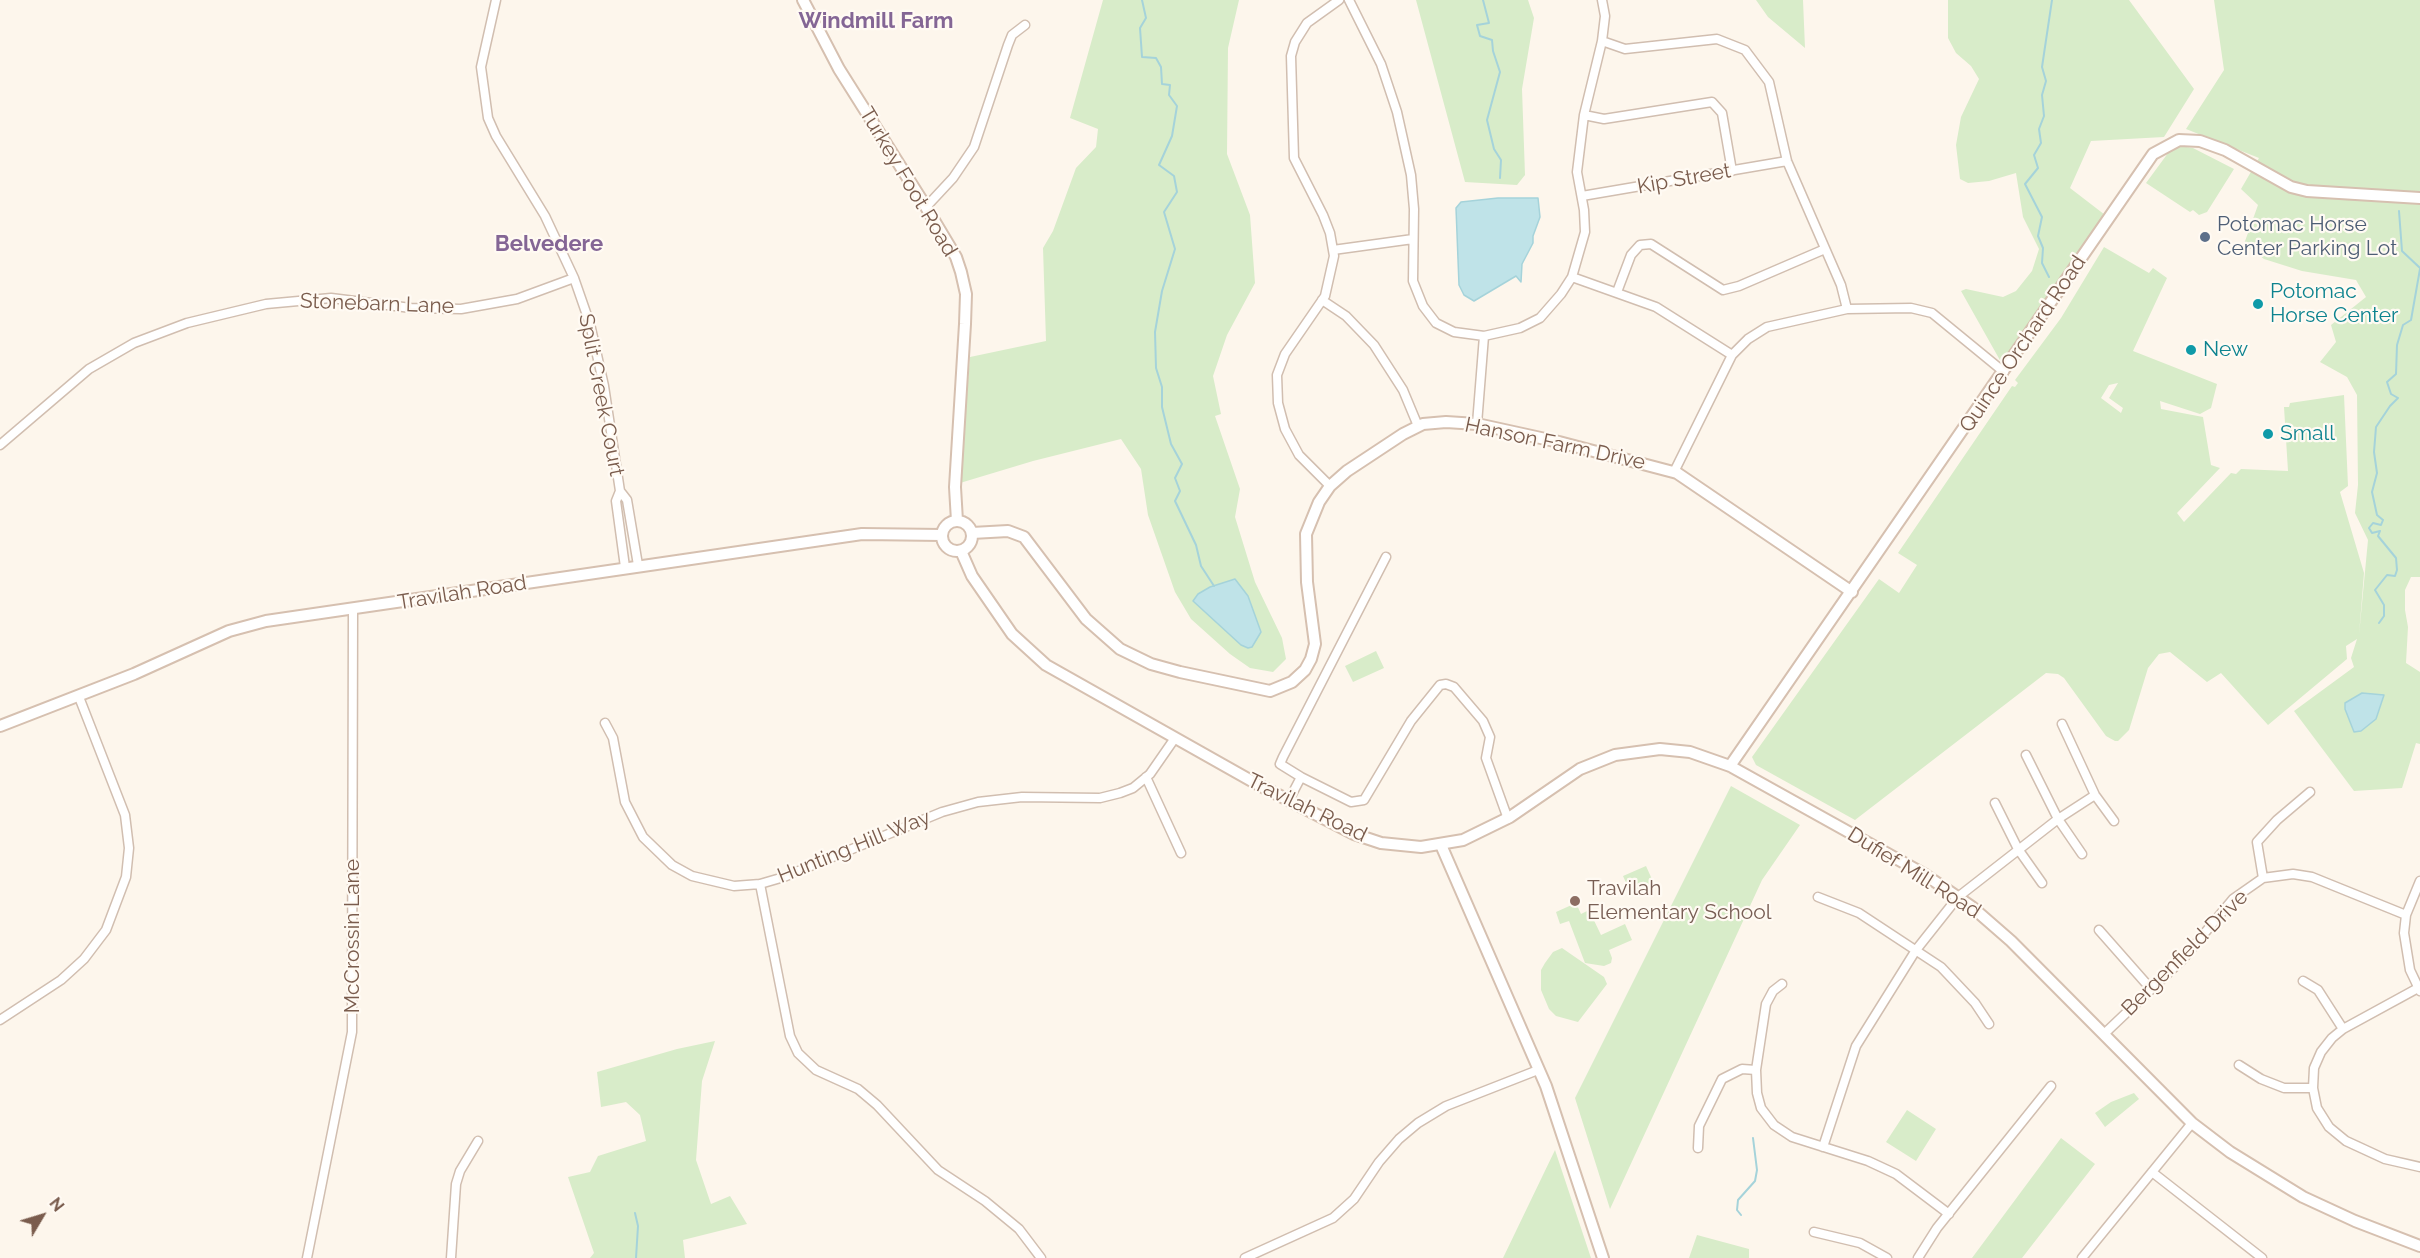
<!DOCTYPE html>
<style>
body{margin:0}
#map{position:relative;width:2420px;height:1258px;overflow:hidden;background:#fdf6ec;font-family:Raleway,sans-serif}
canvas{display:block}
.north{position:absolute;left:12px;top:1186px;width:60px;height:60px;-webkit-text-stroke:4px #fffaf3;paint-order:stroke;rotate:52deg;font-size:16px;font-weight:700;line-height:24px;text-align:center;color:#7a5c4d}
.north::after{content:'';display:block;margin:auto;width:21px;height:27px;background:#7a5c4d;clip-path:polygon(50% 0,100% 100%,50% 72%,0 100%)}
</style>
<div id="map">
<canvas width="2420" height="1258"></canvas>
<div class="north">N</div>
</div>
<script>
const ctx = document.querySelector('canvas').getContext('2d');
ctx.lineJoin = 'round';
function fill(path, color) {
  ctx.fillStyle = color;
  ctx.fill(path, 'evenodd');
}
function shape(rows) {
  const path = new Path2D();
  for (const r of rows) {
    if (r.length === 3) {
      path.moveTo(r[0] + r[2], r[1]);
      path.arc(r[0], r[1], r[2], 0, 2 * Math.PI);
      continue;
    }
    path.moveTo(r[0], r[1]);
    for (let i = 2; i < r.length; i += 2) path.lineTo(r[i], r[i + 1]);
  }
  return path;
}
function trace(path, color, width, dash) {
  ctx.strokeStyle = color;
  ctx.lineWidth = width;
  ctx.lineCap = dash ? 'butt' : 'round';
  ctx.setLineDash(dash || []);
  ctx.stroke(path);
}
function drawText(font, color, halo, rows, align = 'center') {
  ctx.font = font + ' Raleway,sans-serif';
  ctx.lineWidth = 4.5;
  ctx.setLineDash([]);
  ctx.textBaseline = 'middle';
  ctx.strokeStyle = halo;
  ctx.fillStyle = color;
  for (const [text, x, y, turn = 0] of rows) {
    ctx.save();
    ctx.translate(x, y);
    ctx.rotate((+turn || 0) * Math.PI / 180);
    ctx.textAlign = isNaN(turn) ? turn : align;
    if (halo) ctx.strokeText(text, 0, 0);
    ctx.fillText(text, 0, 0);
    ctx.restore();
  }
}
fill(shape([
 [1103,0,1239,0,1228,48,1227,154,1250,215,1255,283,1227,335,1213,376,1221,414,1215,416,1240,489,1235,517,1255,582,1282,638,1286,659,1273,672,1250,668,1230,654,1191,619,1175,592,1148,515,1141,469,1121,439,1033,461,960,483,970,357,1046,341,1043,248,1053,231,1076,168,1096,147,1098,129,1070,118],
 [1416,0,1528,0,1534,18,1522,89,1525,175,1517,185,1465,182],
 [1756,0,1803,0,1805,48,1768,17],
 [1948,0,2129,0,2194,89,2164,137,2091,141,2070,188,2109,218,2003,375,2001,362,1961,291,1966,289,2003,297,2016,291,2032,271,2039,249,2023,217,2016,173,1989,181,1968,183,1960,179,1956,145,1961,117,1979,79,1971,66,1956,53,1948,38],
 [2214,0,2420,0,2420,577,2411,577,2405,590,2405,610,2408,627,2406,663,2420,672,2420,744,2416,743,2402,788,2354,791,2294,711,2354,667,2351,658,2357,639,2346,646,2347,659,2268,725,2221,673,2207,682,2170,652,2159,654,2148,668,2129,730,2118,741,2115,741,2106,736,2064,678,2058,674,2046,673,1855,820,1756,765,1752,757,1879,579,1899,593,1917,565,1898,553,2012,386,2015,387,2018,383,2015,380,2061,318,2104,247,2149,273,2153,268,2167,278,2133,351,2217,384,2211,408,2200,414,2160,401,2161,409,2203,417,2211,465,2220,468,2177,513,2184,522,2231,473,2236,474,2241,469,2288,471,2284,407,2289,407,2290,403,2344,395,2348,486,2340,492,2364,573,2359,635,2368,540,2355,513,2358,485,2357,395,2347,377,2320,362,2336,342,2331,325,2366,297,2356,280,2302,271,2264,259,2244,244,2258,205,2241,189,2259,158,2186,129,2224,70],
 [2118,383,2109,398,2123,408,2121,413,2101,398,2109,385],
 [2180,146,2193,148,2234,169,2207,212,2199,215,2193,210,2190,212,2146,183,2171,149],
 [1376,651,1384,668,1353,682,1345,666],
 [1731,786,1800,825,1762,880,1610,1209,1575,1098],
 [1646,866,1655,886,1632,896,1623,876],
 [1576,903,1581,914,1589,910,1601,935,1625,924,1632,940,1609,950,1612,958,1611,963,1604,966,1585,963,1569,921,1560,924,1556,912],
 [1562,948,1604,977,1607,984,1578,1022,1556,1016,1549,1009,1541,990,1541,970,1545,963,1553,952],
 [715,1041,702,1081,696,1160,711,1204,730,1196,747,1224,683,1240,685,1258,590,1258,594,1253,568,1177,590,1172,598,1156,646,1141,640,1115,626,1102,601,1107,597,1072,677,1049],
 [2134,1093,2139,1099,2105,1127,2095,1113,2111,1102],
 [1907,1110,1936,1129,1916,1161,1886,1142],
 [2061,1138,2095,1164,2022,1258,1972,1258],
 [1555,1150,1591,1258,1503,1258],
 [1697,1235,1749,1249,1749,1258,1689,1258]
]), '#d8ecc9');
const water = shape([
 [1498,198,1538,198,1540,217,1533,236,1533,243,1522,264,1521,282,1516,276,1474,301,1464,295,1459,285,1456,208,1461,202,1498,198],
 [1235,579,1248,596,1261,632,1252,647,1248,648,1241,645,1193,601,1198,594,1210,587,1235,579],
 [2362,693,2384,695,2376,719,2361,731,2354,732,2345,709,2345,703,2362,693]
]);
fill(water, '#bfe3e8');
trace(water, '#a5d3da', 1.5);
trace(shape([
 [1142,0,1146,18,1140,28,1142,57,1156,58,1161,67,1162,84,1170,85,1169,95,1177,106,1172,136,1159,165,1174,176,1177,192,1164,212,1175,249,1162,291,1155,332,1156,368,1162,387,1162,407,1171,444,1182,464,1175,478,1180,491,1175,501,1196,545,1201,566,1214,586],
 [1483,0,1489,23,1477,25,1480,36,1492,40,1493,51,1500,72,1487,120,1494,149,1501,160,1500,178],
 [2399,211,2402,251,2420,268],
 [2049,277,2042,263,2043,248,2038,236,2042,217,2025,184,2038,168,2034,155,2041,143,2039,129,2044,116,2042,95,2046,81,2042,67,2052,0],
 [2379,623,2384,616,2384,605,2375,590,2387,575,2395,576,2397,570,2396,558,2378,536,2380,531,2372,533,2369,528,2373,523,2381,525,2383,520,2377,515,2372,492,2377,473,2374,452,2376,427,2390,406,2398,398,2391,394,2387,382,2396,374,2397,345,2403,325,2411,320,2420,269],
 [635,1213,638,1226,636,1258],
 [1741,1215,1737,1210,1738,1200,1755,1181,1757,1170,1753,1138]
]), '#a5d3da', 2);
const street = shape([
 [496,0,481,67,488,118,496,136,545,216,574,278,590,324,604,386,620,491,616,501,625,567],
 [1349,0,1381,64,1397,112,1411,175,1414,209,1413,281,1423,306,1436,323,1454,332,1484,336,1520,328,1540,318,1561,294,1572,277,1585,232,1584,210,1577,172,1584,115,1602,41,1605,16,1602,0],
 [1602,41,1625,49,1717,39,1745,50,1769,82,1787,161,1841,285,1847,309],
 [1584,115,1604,119,1712,102,1722,113,1732,171],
 [1582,196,1787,161],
 [926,207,953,178,974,147,1008,45,1012,35,1025,25],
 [1333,250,1413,239],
 [1572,277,1656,307,1732,355],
 [1617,292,1631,255,1640,245,1651,244,1723,290,1739,286,1825,249],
 [1322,300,1346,316,1374,345,1403,390,1418,426],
 [1477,424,1484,336],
 [0,445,89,369,134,343,187,323,266,304,331,298,411,308,461,309,517,299,574,278],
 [1674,472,1732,355,1748,339,1767,327,1847,309,1911,308,1932,313,2004,372],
 [1330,486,1299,455,1285,429,1278,403,1277,375,1285,354,1325,296,1334,256,1330,233,1323,215,1294,158,1291,56,1295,42,1307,23,1339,0],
 [620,491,627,500,638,565],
 [605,723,613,738,625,802,643,837,672,865,692,876,734,886,760,884,784,877,942,812,978,802,1022,797,1100,798,1120,793,1133,788,1150,774,1175,738],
 [2062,724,2095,795,2114,821],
 [2026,755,2058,819,2082,854],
 [1146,777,1181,853],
 [1301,777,1351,802,1364,800,1411,721,1440,685,1446,684,1454,687,1483,721,1490,737,1486,758,1508,819],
 [1289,800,1301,777,1280,764,1283,757,1386,557],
 [1995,803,2018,849,2042,883],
 [2263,878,2257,842,2277,820,2310,792],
 [760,884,790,1036,798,1053,816,1070,858,1089,877,1105,938,1170,985,1201,1019,1229,1041,1258],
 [1818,897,1859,913,1941,967,1975,1003,1989,1024],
 [2099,930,2151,989],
 [2303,981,2318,990,2343,1029],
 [1782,984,1773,991,1766,1004,1756,1070,1757,1093,1761,1108,1774,1125,1792,1137,1868,1161,1896,1174,1949,1214],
 [2418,988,2343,1029,2332,1038,2321,1052,2314,1068,2313,1088,2317,1108,2329,1127,2346,1141,2385,1159,2420,1167],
 [2420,991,2410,970,2404,933,2406,915,2420,881],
 [0,1020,61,980,84,959,106,930,126,877,129,848,125,815,79,697],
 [2104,1034,2183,959,2233,899,2263,878,2293,874,2312,877,2406,915],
 [2239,1065,2261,1079,2284,1088,2313,1088],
 [1823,1147,1856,1046,1916,950,1958,897,2058,819,2095,795],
 [1698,1148,1699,1126,1722,1079,1742,1069,1756,1070],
 [2152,1172,2262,1258],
 [1814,1232,1860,1243,1887,1258],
 [307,1258,352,1032,353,610],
 [451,1258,456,1184,460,1171,478,1141],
 [1245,1258,1333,1218,1354,1199,1379,1162,1399,1139,1418,1123,1446,1106,1538,1070],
 [1918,1258,1937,1228,2051,1086],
 [2082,1258,2192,1123]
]);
const secondary = shape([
 [803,0,839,69,926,207,956,257,961,272,966,294,965,324,955,487,957,521],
 [957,536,15],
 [972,533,1008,531,1024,537,1086,619,1120,649,1151,664,1180,672,1270,691,1292,682,1305,670,1311,659,1315,644,1307,582,1306,534,1319,502,1330,486,1347,471,1403,434,1423,424,1446,422,1477,424,1559,442,1677,473,1852,592],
 [961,551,972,576,1012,634,1046,665,1257,784,1354,834,1381,843,1421,847,1463,840,1510,817,1580,769,1615,755,1660,749,1690,752,1730,766,1924,874,1972,907,2011,941,2192,1123,2230,1152,2303,1197,2355,1221,2420,1246],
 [0,726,134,674,229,631,266,621,862,534,942,535],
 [1730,766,2153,154,2179,140,2200,141,2225,150,2291,187,2307,191,2420,198],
 [1441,845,1546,1086,1603,1258]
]);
trace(street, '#d1beb0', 11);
trace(secondary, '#d6c0b0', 14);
trace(street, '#fff', 8);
trace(secondary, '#fff', 10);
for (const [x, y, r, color] of [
 [2205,237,6,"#5c6f8a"],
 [2258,304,6,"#0f9aa8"],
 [2191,350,6,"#0f9aa8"],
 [2268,434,6,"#0f9aa8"],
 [1575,901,6,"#8d6e63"]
]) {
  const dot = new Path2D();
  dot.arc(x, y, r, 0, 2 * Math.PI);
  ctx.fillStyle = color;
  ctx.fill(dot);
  trace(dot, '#fffaf3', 2);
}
drawText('21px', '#7a5c4d', '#fffaf3', [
 ["Kip Street",1684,179,-10],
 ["Turkey Foot Road",908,182,59],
 ["Stonebarn Lane",377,304,2],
 ["Quince Orchard Road",2023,344,-56],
 ["Split Creek Court",601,395,79],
 ["Hanson Farm Drive",1555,444,12],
 ["Travilah Road",462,593,-9],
 ["Travilah Road",1307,808,26],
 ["Hunting Hill Way",854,847,-22],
 ["Dufief Mill Road",1914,873,32],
 ["McCrossin Lane",353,936,-90],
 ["Bergenfield Drive",2185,953,-45]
]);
drawText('21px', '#4e5e75', '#fffaf3', [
 ["Potomac Horse",2217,225],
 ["Center Parking Lot",2217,249]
], 'left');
drawText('21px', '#0d838f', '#fffaf3', [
 ["Potomac",2270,292],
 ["Horse Center",2270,316],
 ["New",2203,350],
 ["Small",2280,434]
], 'left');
drawText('21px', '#785e54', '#fffaf3', [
 ["Travilah",1587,889],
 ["Elementary School",1587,913]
], 'left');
drawText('bold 22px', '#846695', '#fffaf3', [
 ["Windmill Farm",876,21],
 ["Belvedere",549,244]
]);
</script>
